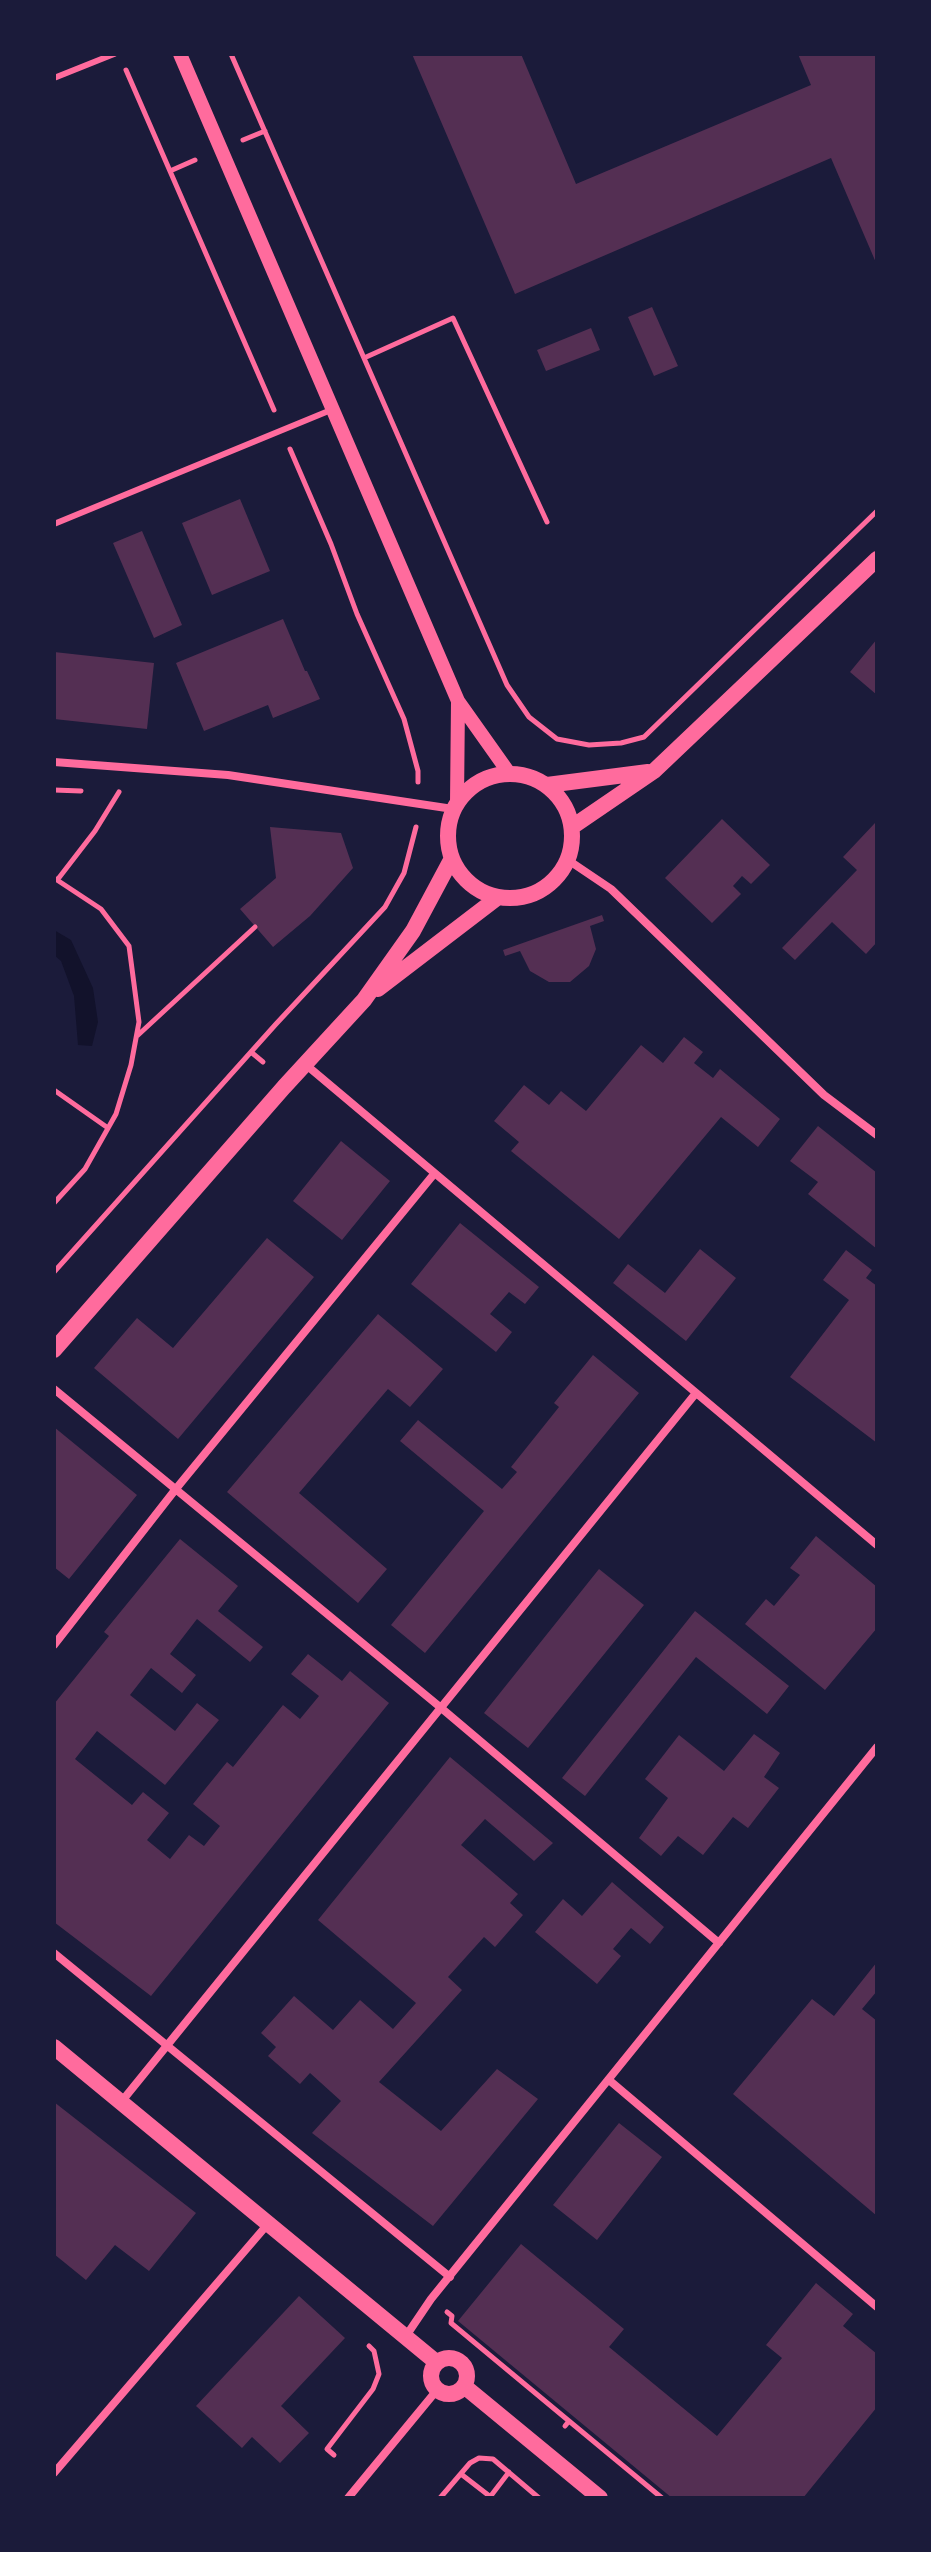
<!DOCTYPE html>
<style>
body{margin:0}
#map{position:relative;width:931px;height:2552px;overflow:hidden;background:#1b1b3a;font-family:Literata,serif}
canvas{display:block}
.frame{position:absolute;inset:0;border:56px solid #1b1b3a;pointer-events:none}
</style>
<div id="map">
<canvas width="931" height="2552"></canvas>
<div class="frame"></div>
</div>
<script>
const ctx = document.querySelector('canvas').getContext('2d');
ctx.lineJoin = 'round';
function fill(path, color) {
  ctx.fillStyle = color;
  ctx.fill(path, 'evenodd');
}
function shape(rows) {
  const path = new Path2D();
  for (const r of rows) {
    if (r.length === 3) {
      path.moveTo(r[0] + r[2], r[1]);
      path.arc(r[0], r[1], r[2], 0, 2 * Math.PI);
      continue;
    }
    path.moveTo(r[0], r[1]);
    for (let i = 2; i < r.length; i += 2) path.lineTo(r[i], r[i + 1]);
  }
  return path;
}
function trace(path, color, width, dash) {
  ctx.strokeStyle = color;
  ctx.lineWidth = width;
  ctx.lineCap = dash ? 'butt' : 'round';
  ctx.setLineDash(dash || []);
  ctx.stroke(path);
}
fill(shape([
 [54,930,71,940,93,988,98,1022,92,1046,78,1045,74,996,61,961,54,955]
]), '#12122b');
fill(shape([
 [412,54,521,54,576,184,811,85,798,54,877,54,877,265,831,158,515,294],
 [652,307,678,366,654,376,628,317],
 [591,328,600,350,546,371,537,350],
 [240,499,270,571,212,595,182,523],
 [142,531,182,625,154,638,113,543],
 [283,619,305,671,307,671,320,699,273,718,268,705,204,731,176,663],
 [877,639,877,695,850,672],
 [54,652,154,663,147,729,54,719],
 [722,819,770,865,751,884,742,876,733,886,741,894,712,923,665,878],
 [875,823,877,825,877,942,866,954,832,922,795,960,782,948,857,870,843,857],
 [270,827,341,833,353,868,310,916,273,947,240,909,276,878],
 [602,915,604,921,590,926,596,949,589,966,570,982,549,982,530,971,520,951,505,956,503,950],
 [684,1037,703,1052,694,1063,713,1078,720,1069,780,1119,758,1147,721,1117,619,1239,511,1151,519,1142,494,1121,524,1085,549,1105,561,1091,586,1111,641,1045,663,1063],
 [818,1126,877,1173,877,1249,808,1194,818,1182,790,1161],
 [341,1141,390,1181,342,1240,293,1201],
 [460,1223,539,1287,525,1304,509,1292,490,1314,512,1332,496,1352,411,1284],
 [267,1238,314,1277,178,1439,94,1368,137,1318,173,1348],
 [700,1249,736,1278,686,1341,613,1283,628,1264,665,1293],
 [846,1250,872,1270,866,1278,877,1286,877,1443,790,1377,849,1300,823,1280],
 [378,1314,443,1369,410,1407,388,1389,299,1493,387,1569,358,1603,227,1492],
 [593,1355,639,1393,425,1653,391,1625,484,1511,400,1441,418,1420,502,1489,517,1472,511,1467,559,1407,554,1403],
 [54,1427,137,1495,69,1579,54,1567],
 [816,1536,877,1587,877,1628,825,1690,745,1624,766,1599,774,1606,800,1575,790,1568],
 [180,1539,238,1586,218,1611,263,1647,250,1662,197,1619,170,1654,196,1675,182,1693,151,1668,130,1695,175,1731,197,1703,219,1720,165,1785,97,1731,75,1759,132,1805,143,1792,169,1813,147,1840,170,1859,189,1835,204,1846,220,1826,193,1804,227,1762,233,1767,283,1705,300,1719,319,1696,291,1674,308,1654,342,1681,350,1671,389,1703,151,1996,54,1922,54,1704,109,1636,104,1632],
 [599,1569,644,1605,528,1748,484,1713],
 [695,1611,789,1686,767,1714,696,1657,585,1796,562,1778],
 [754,1734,780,1753,764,1777,779,1788,748,1828,733,1817,703,1855,678,1836,661,1856,639,1838,668,1798,645,1779,679,1735,724,1771],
 [450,1757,553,1843,534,1861,485,1819,461,1845,518,1894,510,1903,523,1915,495,1947,484,1937,448,1977,462,1990,379,2082,441,2131,497,2069,538,2099,433,2226,312,2133,341,2101,310,2073,300,2084,268,2056,276,2047,261,2033,294,1996,333,2030,360,2000,393,2029,416,2003,318,1920],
 [612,1882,664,1927,650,1944,631,1928,613,1949,621,1956,597,1984,535,1932,563,1899,582,1916],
 [877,1962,877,1991,862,2009,877,2021,877,2216,733,2094,812,1999,834,2016],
 [54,2102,196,2213,149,2271,115,2245,86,2280,54,2254],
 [619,2123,662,2157,597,2240,553,2205],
 [521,2244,624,2329,609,2347,717,2436,782,2358,766,2345,816,2283,853,2314,843,2326,877,2354,877,2407,803,2498,672,2498,458,2321],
 [299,2296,345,2338,281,2406,309,2433,280,2463,252,2437,242,2448,196,2406]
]), '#542f53');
trace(shape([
 [231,54,507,685,529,717,557,739,589,745,621,743,644,737,877,511],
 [126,70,274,410],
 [243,140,265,131],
 [170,171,195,160],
 [364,358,453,318,547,522],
 [290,449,331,544,357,614,404,719,418,771,418,782],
 [54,790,81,791],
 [54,878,101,909,129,946,139,1022,131,1065,116,1114,85,1169,54,1203],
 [58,879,95,831,119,792],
 [137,1036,255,927],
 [251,1052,263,1062],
 [54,1090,108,1128],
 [54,1272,276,1024,385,907,404,873,416,827],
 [447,2312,452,2316,451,2323,569,2421],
 [565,2426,569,2421,662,2498],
 [334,2455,327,2449,373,2389,379,2374,374,2351,369,2346],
 [461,2474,492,2498],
 [490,2497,509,2472],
 [440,2498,470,2463,479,2458,493,2459,539,2498]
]), '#ff6b9d', 5);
trace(shape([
 [54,78,114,54],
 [54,524,331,410]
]), '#ff6b9d', 6);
trace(shape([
 [54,762,228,775,453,809],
 [568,860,611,889,824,1095,877,1135],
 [305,1064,877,1545],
 [54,1389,440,1707,719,1943],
 [54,1645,175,1490,434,1174],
 [54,1953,450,2277],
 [609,2080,877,2307],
 [122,2101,696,1393],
 [406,2336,431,2299,877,1747],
 [54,2473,267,2225],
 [348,2498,437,2390]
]), '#ff6b9d', 8);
trace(shape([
 [180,54,458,701,509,773],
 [457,802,458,701]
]), '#ff6b9d', 14);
trace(shape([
 [510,836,62],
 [547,785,648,772],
 [572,827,654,771,877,559],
 [378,989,497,898],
 [54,1350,284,1087,364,1000,413,931,451,860],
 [54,2047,436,2362],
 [449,2376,18],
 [464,2386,600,2498]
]), '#ff6b9d', 16);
</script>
